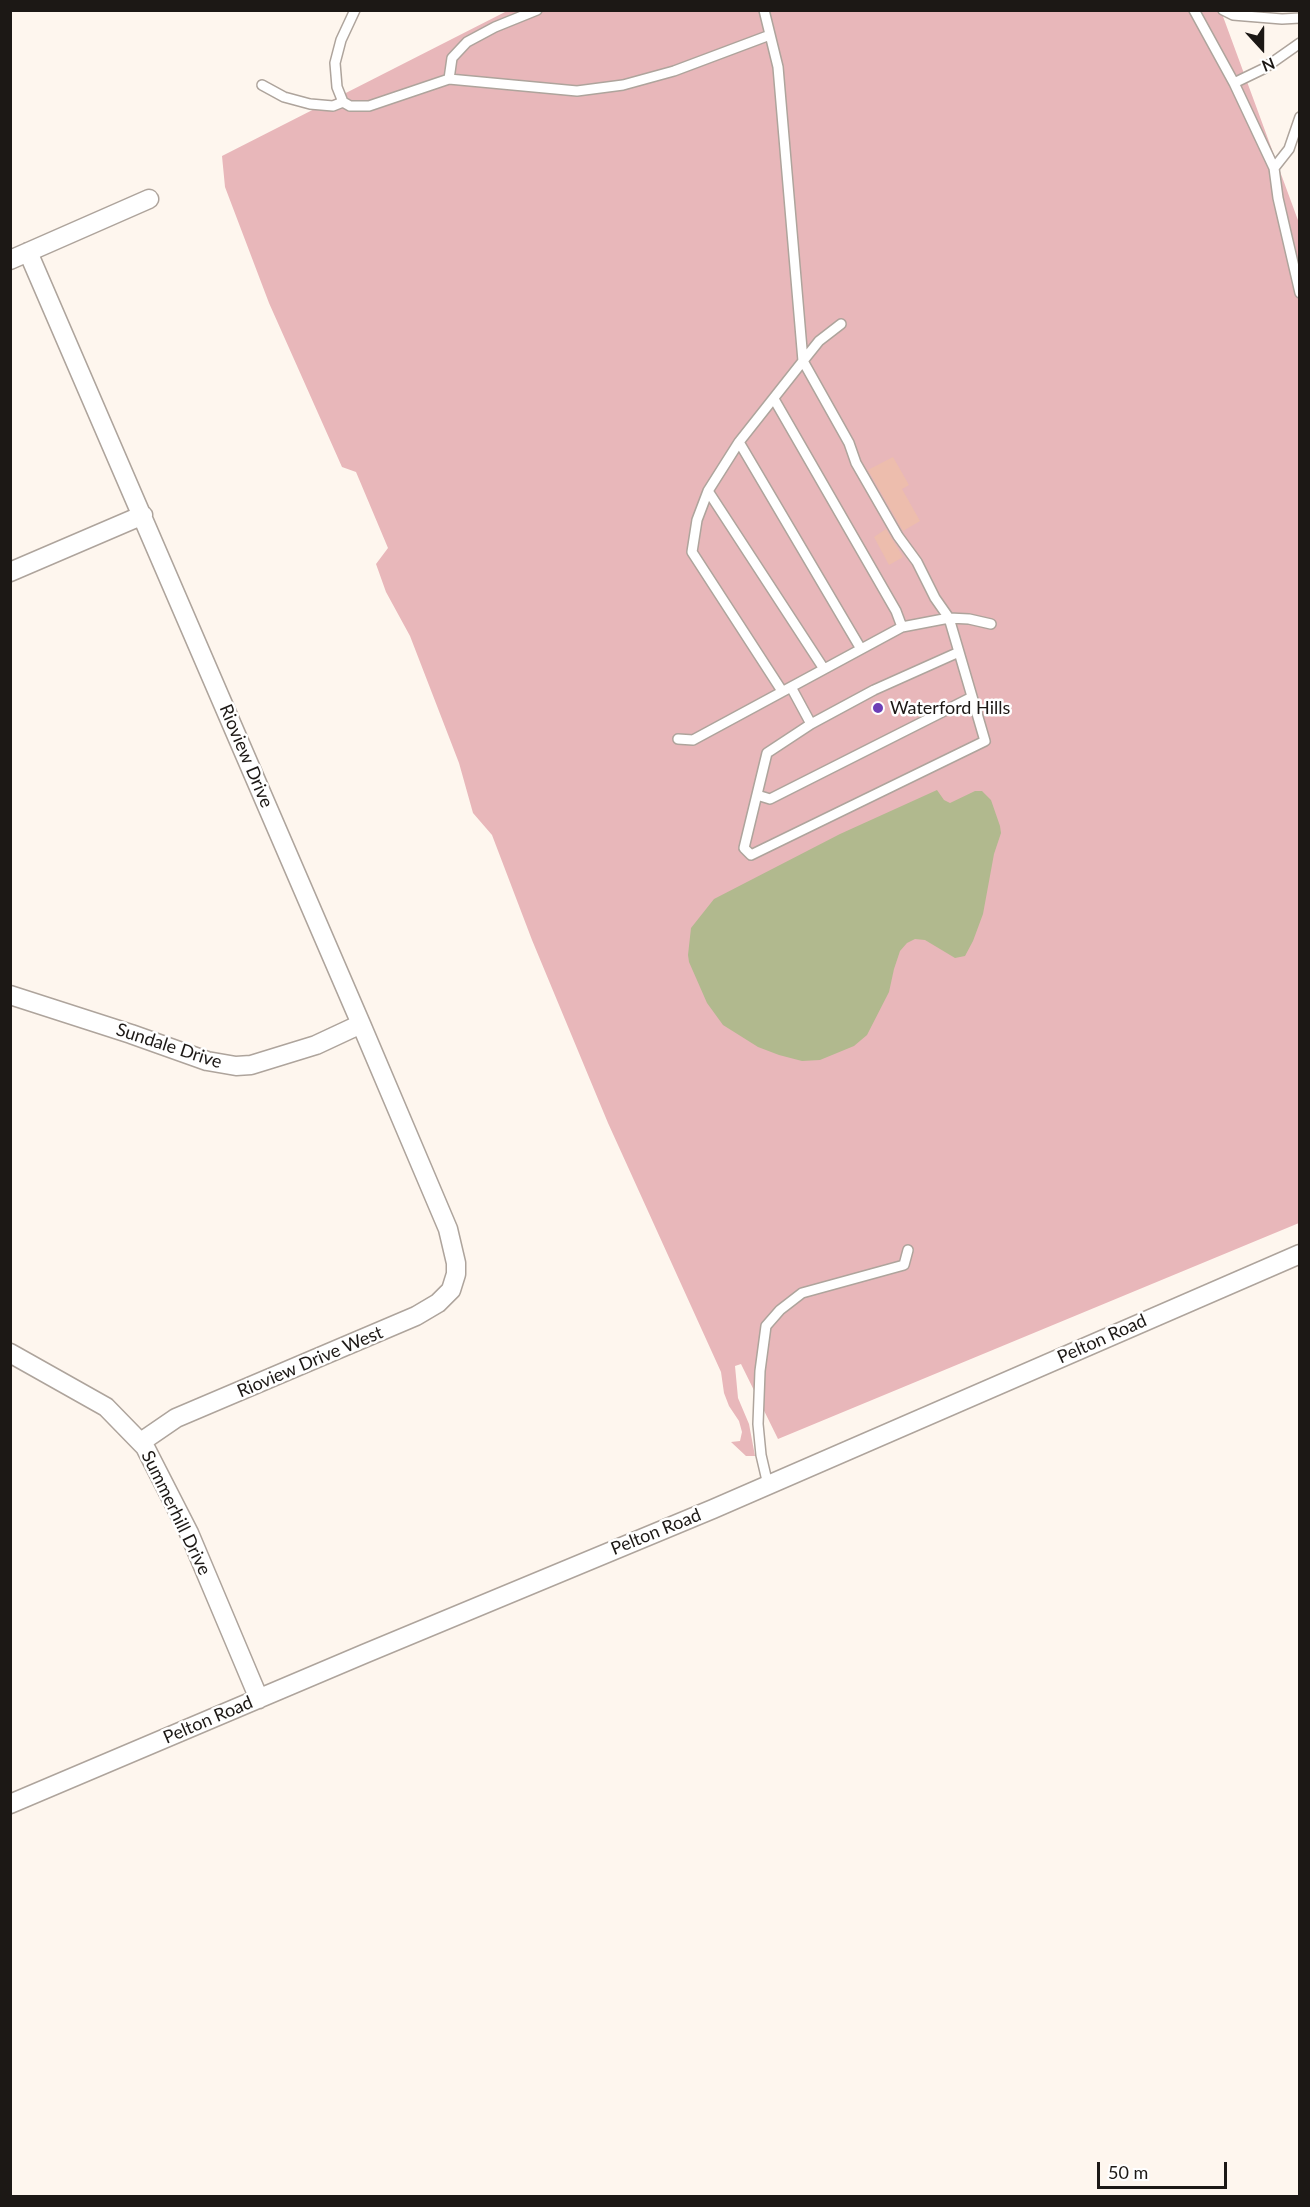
<!DOCTYPE html>
<style>
body{margin:0}
#map{position:relative;width:1310px;height:2207px;overflow:hidden;background:#fef6ee;font-family:Lato,sans-serif}
canvas{display:block}
.frame{position:absolute;inset:0;border:12px solid #1c1815;pointer-events:none}
.north{position:absolute;left:1232px;top:18px;width:60px;height:60px;-webkit-text-stroke:4px #fff;paint-order:stroke;rotate:159deg;font-size:16px;font-weight:700;line-height:24px;text-align:center;color:#1c1815}
.north::after{content:'';display:block;margin:auto;width:21px;height:27px;background:#1c1815;clip-path:polygon(50% 0,100% 100%,50% 72%,0 100%)}
.scale{position:absolute;left:1097px;top:2162px;width:130px;height:27px;box-sizing:border-box;border:3px solid #1c1815;border-top:0;padding-left:8px;font-size:18px;line-height:21px;white-space:nowrap;color:#1c1815;-webkit-text-stroke:4px #fff;paint-order:stroke}
</style>
<div id="map">
<canvas width="1310" height="2207"></canvas>
<div class="frame"></div>
<div class="north">N</div>
<div class="scale">50 m</div>
</div>
<script>
const ctx = document.querySelector('canvas').getContext('2d');
ctx.lineJoin = 'round';
function fill(path, color) {
  ctx.fillStyle = color;
  ctx.fill(path, 'evenodd');
}
function shape(rows) {
  const path = new Path2D();
  for (const r of rows) {
    path.moveTo(r[0], r[1]);
    for (let i = 2; i < r.length; i += 2) path.lineTo(r[i], r[i + 1]);
  }
  return path;
}
function trace(path, color, width, dash) {
  ctx.strokeStyle = color;
  ctx.lineWidth = width;
  ctx.lineCap = dash ? 'butt' : 'round';
  ctx.setLineDash(dash || []);
  ctx.stroke(path);
}
function drawText(font, color, halo, rows, align = 'center') {
  ctx.font = font + ' Lato,sans-serif';
  ctx.lineWidth = 5;
  ctx.setLineDash([]);
  ctx.textBaseline = 'middle';
  ctx.strokeStyle = halo;
  ctx.fillStyle = color;
  for (const [text, x, y, turn = 0] of rows) {
    ctx.save();
    ctx.translate(x, y);
    ctx.rotate((+turn || 0) * Math.PI / 180);
    ctx.textAlign = isNaN(turn) ? turn : align;
    if (halo) ctx.strokeText(text, 0, 0);
    ctx.fillText(text, 0, 0);
    ctx.restore();
  }
}
fill(shape([
 [507,11,1221,11,1299,223,1299,1223,778,1439,741,1364,735,1366,738,1398,749,1424,755,1456,746,1456,731,1442,740,1441,742,1432,739,1421,729,1406,724,1393,721,1372,608,1123,532,940,492,835,473,813,459,763,410,636,386,592,376,564,388,548,356,472,342,467,269,303,225,187,222,156]
]), '#e8b7ba');
fill(shape([
 [937,790,944,800,950,803,975,791,982,791,991,800,1000,826,1001,833,994,854,983,914,973,941,965,956,955,958,925,940,915,939,907,943,900,951,894,969,889,992,867,1035,854,1046,820,1060,802,1061,779,1055,758,1047,723,1025,707,1003,689,962,688,955,691,928,714,899,840,834]
]), '#b1b98e');
fill(shape([
 [893,457,909,485,902,489,920,521,903,531,868,470],
 [886,529,903,557,889,565,874,537]
]), '#edbdad');
const lane = shape([
 [355,10,341,40,335,63,337,87,343,102,350,106,369,106,449,79,577,91,623,85,674,71,770,35],
 [764,10,778,67,803,361,739,442,708,491,697,520,692,552,782,691],
 [1194,10,1234,83,1274,168,1278,198,1300,293],
 [1223,10,1233,15,1282,19,1300,18],
 [449,79,452,58,467,42,495,27,537,10],
 [1234,83,1263,69,1300,43],
 [262,85,284,97,310,104,333,106,343,102],
 [1274,168,1289,149,1300,117],
 [841,324,819,341,803,361,849,443,856,463,898,536,917,562,935,598,949,618,959,652,985,741,751,855,744,848,767,753,811,724,874,690,959,652],
 [774,399,896,611,902,627],
 [739,442,861,649],
 [708,491,824,669],
 [791,687,811,724],
 [678,739,693,740,902,627,949,618,969,619,991,624],
 [757,795,770,799,972,697],
 [768,1485,761,1455,758,1424,760,1371,766,1326,780,1310,802,1293,904,1265,908,1250]
]);
const street = shape([
 [28,252,361,1024,448,1229,456,1263,456,1274,451,1290,438,1303,416,1316,176,1418,141,1442],
 [10,260,149,199],
 [10,572,143,515],
 [10,995,131,1034,207,1061,236,1066,251,1065,316,1045,361,1024],
 [10,1353,106,1407,145,1447,189,1533,259,1699],
 [10,1804,364,1654,713,1509,1300,1254]
]);
trace(lane, '#aea49c', 12);
trace(street, '#aea49c', 21);
trace(lane, '#fff', 9);
trace(street, '#fff', 18);
for (const [x, y, r, color] of [
 [878,708,6,"#6d3eb6"]
]) {
  const dot = new Path2D();
  dot.arc(x, y, r, 0, 2 * Math.PI);
  ctx.fillStyle = color;
  ctx.fill(dot);
  trace(dot, '#fff', 2);
}
drawText('18px', '#1c1815', '#fff', [
 ["Waterford Hills",890,708]
], 'left');
drawText('18px', '#1c1815', '#fff', [
 ["Rioview Drive",246,756,67],
 ["Sundale Drive",169,1046,18],
 ["Pelton Road",1102,1339,-24],
 ["Rioview Drive West",310,1362,-23],
 ["Summerhill Drive",176,1513,64],
 ["Pelton Road",656,1532,-22],
 ["Pelton Road",208,1720,-23]
]);
</script>
